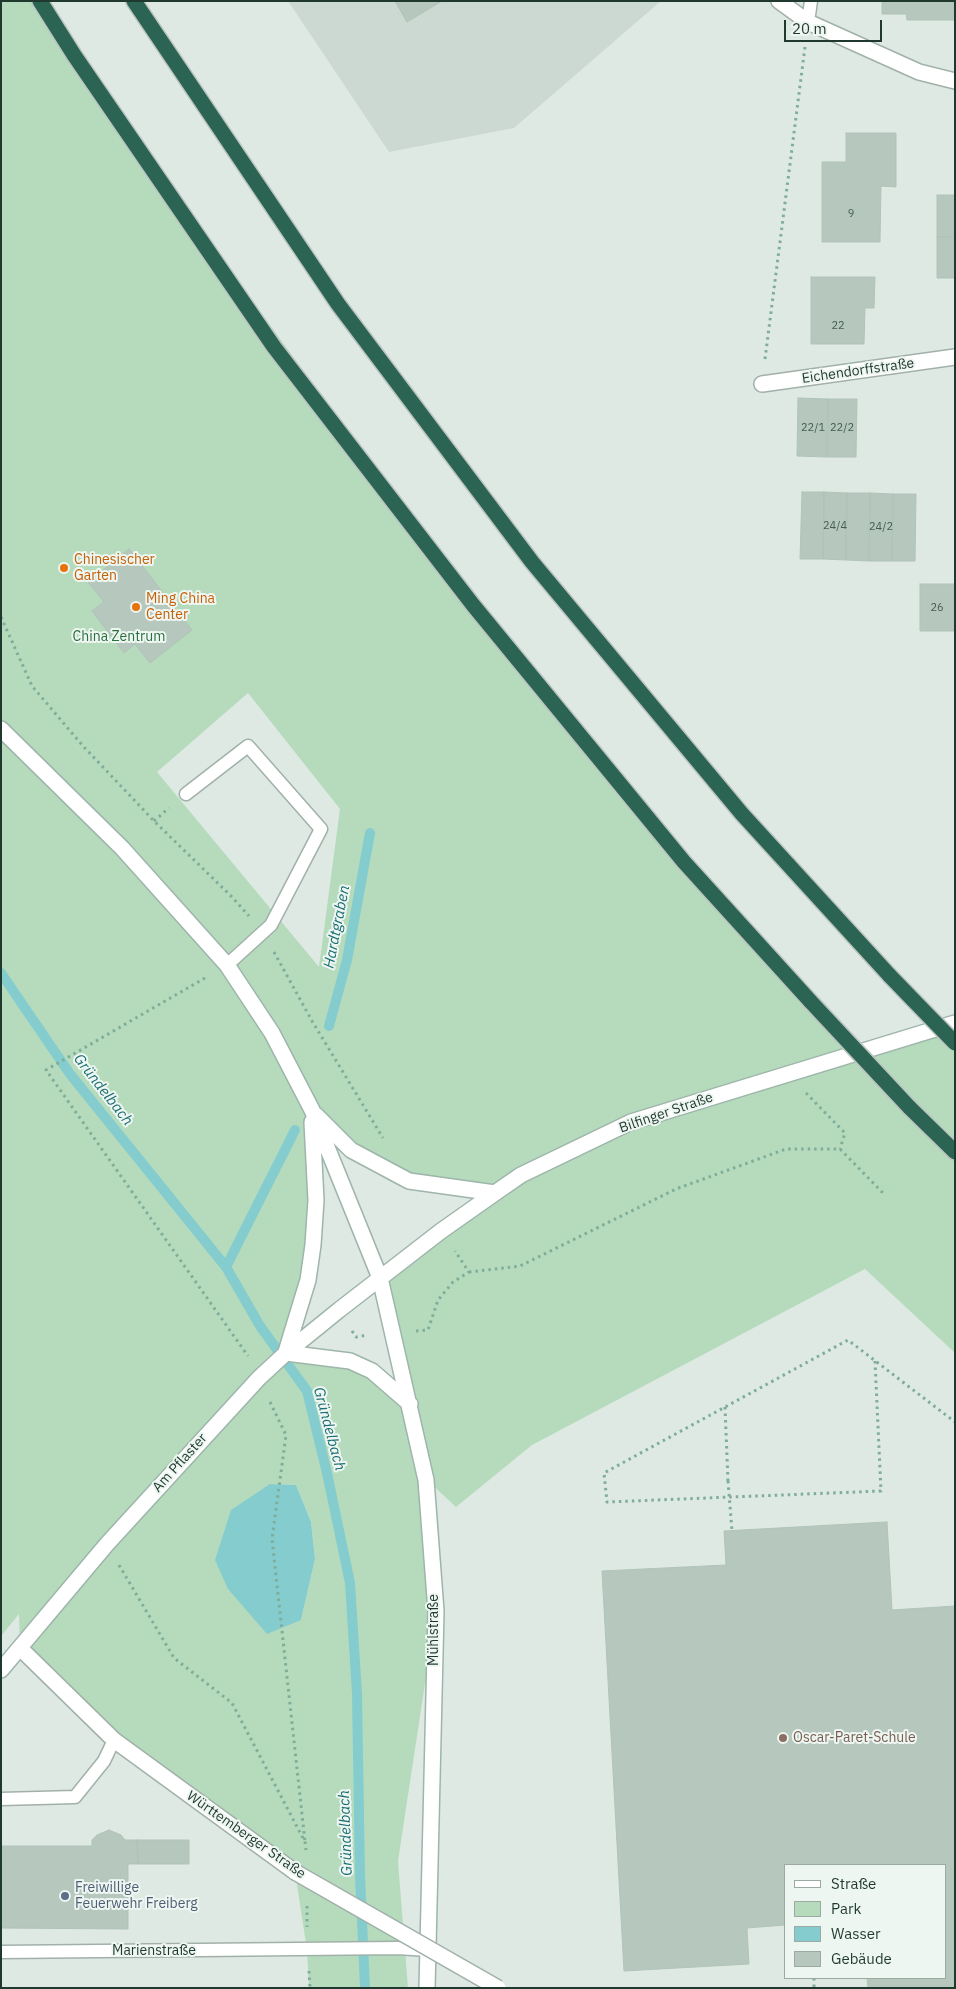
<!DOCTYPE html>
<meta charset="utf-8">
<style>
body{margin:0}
#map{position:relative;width:956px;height:1989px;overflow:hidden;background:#dee9e3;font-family:"IBM Plex Sans",sans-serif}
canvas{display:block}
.frame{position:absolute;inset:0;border:2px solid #1f392f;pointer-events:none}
.legend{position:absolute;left:784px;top:1864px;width:162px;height:115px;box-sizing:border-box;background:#eef6f1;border:1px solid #9baaa3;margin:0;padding:6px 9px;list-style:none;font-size:15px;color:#1f392f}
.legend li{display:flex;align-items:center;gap:10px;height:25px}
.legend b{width:25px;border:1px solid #9baaa3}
.scale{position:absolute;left:784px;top:20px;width:98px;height:22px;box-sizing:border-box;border:2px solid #1f392f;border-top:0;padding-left:6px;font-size:15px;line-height:18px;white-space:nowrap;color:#1f392f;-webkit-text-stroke:4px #eef6f1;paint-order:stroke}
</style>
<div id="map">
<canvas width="956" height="1989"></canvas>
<div class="frame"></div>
<ul class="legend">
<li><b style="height:6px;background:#fff"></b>Straße</li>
<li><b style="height:14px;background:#b6dbbc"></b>Park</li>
<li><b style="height:14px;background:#85cccf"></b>Wasser</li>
<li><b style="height:14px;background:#b6c7be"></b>Gebäude</li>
</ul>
<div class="scale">20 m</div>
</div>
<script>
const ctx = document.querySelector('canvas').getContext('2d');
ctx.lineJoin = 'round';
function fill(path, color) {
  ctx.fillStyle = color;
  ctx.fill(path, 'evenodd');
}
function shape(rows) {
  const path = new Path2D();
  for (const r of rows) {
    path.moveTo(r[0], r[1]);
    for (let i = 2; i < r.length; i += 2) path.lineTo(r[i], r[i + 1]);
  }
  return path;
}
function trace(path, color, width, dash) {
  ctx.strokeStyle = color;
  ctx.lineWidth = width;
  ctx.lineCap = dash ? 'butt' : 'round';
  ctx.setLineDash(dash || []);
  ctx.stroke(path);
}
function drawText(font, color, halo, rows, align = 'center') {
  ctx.font = font + ' "IBM Plex Sans",sans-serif';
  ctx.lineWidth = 4;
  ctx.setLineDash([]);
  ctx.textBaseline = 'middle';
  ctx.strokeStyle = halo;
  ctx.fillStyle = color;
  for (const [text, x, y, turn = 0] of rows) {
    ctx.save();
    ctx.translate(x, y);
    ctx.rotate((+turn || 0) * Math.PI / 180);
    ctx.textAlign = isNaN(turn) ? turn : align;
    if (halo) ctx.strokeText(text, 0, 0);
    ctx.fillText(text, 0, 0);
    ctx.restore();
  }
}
fill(shape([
 [288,1,661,1,514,128,389,152]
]), '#ccd9d2');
fill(shape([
 [1,1,40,1,74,55,473,605,684,862,852,1047,955,1023,955,1353,865,1269,532,1445,456,1507,427,1480,436,1611,398,1861,408,1988,309,1988,307,1950,295,1872,114,1740,20,1648,19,1614,1,1636],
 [248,693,340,809,319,967,157,772],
 [312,1111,409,1181,494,1193,380,1278,410,1403,372,1371,286,1352,313,1245],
 [270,1484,296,1485,311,1522,315,1559,301,1620]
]), '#b6dbbc');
fill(shape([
 [270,1484,296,1485,311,1522,315,1559,301,1620,267,1634,228,1589,215,1560,231,1510]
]), '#85cccf');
trace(shape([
 [1,973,70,1074,226,1267,260,1326,307,1391,327,1473,350,1583,357,1694,360,1876,365,1988],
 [329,1026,347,960,370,833],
 [226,1267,295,1130]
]), '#85cccf', 10);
const building = shape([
 [395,1,442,1,407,22,395,1],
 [882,1,955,1,955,20,907,20,906,14,882,14,882,1],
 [846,133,896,133,896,187,881,186,880,242,822,242,822,162,846,162,846,133],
 [937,195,955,195,955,237,937,237,937,195],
 [937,237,955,237,955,278,937,278,937,237],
 [811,277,875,277,874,308,865,308,864,344,811,344,811,277],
 [798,398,828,399,827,457,797,456,798,398],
 [828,399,857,399,856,457,827,457,828,399],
 [802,492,824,492,823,559,800,559,802,492],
 [824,492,847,493,846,560,823,559,824,492],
 [847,493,870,493,869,561,846,560,847,493],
 [870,493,893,494,892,561,869,561,870,493],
 [893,494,916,494,915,561,892,561,893,494],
 [129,549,192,630,150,663,135,644,124,653,92,611,104,602,88,582,129,549],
 [920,584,955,584,955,631,920,631,920,584],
 [887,1522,892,1610,955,1606,955,1988,868,1988,867,1978,945,1978,945,1865,785,1865,785,1925,747,1928,749,1964,624,1971,602,1571,726,1565,724,1531,887,1522],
 [109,1830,121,1835,125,1840,137,1840,138,1864,128,1864,128,1929,1,1928,1,1846,92,1846,92,1840,97,1835,109,1830],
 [137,1840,189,1840,189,1864,138,1864,137,1840]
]);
fill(building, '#b6c7be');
trace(building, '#b0c3b9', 1);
const lane = shape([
 [808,22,811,1],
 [186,794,248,746,321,829,271,925,227,965],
 [1,1799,75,1797,104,1761,114,1740],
 [1,1952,397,1948,428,1950]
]);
const street = shape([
 [779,1,808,22,919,72,955,81],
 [762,384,955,357],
 [20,1648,114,1740,295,1872]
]);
const secondary = shape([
 [1,729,122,848,227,965,272,1033,312,1110,380,1278,426,1480,436,1611,427,1988],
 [316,1115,351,1150,409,1181,495,1193],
 [286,1352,308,1280,313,1245,316,1200,312,1122],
 [286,1353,350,1361,372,1371,410,1404],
 [1,1670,107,1544,259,1378,286,1353,339,1310,441,1231,495,1193,521,1175,631,1122,955,1023]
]);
const highway = shape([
 [40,1,74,55,274,347,473,605,684,862,811,1002],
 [134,1,338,304,532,562,742,814,890,976],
 [909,1107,955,1152]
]);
trace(lane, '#a1b1a9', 15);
trace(street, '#a1b1a9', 18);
trace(secondary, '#9db5aa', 18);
trace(highway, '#bcc4c1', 18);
trace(shape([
 [765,359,805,47],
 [1,617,32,686,83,746,154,821,231,896,249,916],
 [154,821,169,808],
 [274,952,312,1021,383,1138],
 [205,978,46,1070,248,1356],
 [806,1093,845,1133,840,1149],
 [469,1272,520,1266,676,1189,786,1149,840,1149,883,1193],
 [352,1331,356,1337,368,1335],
 [416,1331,428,1330,438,1300,453,1282,469,1272,455,1251],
 [875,1361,881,1491,607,1502,604,1473,848,1340,955,1422],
 [270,1402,286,1435,272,1539,305,1842],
 [725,1407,728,1481],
 [119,1565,174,1658,232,1703,305,1842,306,1850],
 [307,1906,307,1927],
 [309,1971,310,1988],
 [814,1978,814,1988]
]), '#7ead99', 3, [2.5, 4]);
trace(lane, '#fff', 12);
trace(street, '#fff', 15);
trace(secondary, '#fff', 15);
trace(highway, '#2c6453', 15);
const streetBridge = shape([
 [295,1872,498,1988]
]);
const highwayBridge = shape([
 [890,976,955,1043],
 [811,1002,909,1107]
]);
trace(streetBridge, '#a1b1a9', 18, []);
trace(highwayBridge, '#bcc4c1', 18, []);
trace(shape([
 [728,1481,732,1531]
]), '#7ead99', 3, [2.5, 4]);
trace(streetBridge, '#fff', 15);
trace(highwayBridge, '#2c6453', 15);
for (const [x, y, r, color] of [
 [64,568,5,"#e8710a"],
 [136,607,5,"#e8710a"],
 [783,1738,5,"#8d6e63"],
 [65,1896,5,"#5c6f8a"]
]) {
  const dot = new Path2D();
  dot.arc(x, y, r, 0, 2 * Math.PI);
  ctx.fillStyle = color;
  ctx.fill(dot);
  trace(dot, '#eef6f1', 2);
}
drawText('11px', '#455c53', null, [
 ["9",851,214],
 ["22",838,326],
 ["22/1",813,428],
 ["22/2",842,428],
 ["24/4",835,526],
 ["24/2",881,527],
 ["26",937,608]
]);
drawText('14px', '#1f392f', '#eef6f1', [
 ["Eichendorffstraße",858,371,-8],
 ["Bilfinger Straße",666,1113,-19],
 ["Am Pflaster",180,1463,-48],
 ["Mühlstraße",434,1630,-90],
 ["Württemberger Straße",246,1835,35],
 ["Marienstraße",154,1951]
]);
drawText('14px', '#c56008', '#eef6f1', [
 ["Chinesischer",74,560],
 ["Garten",74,576],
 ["Ming China",146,599],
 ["Center",146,615]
], 'left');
drawText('14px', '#2a6f3d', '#eef6f1', [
 ["China Zentrum",119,637]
]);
drawText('14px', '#785e54', '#eef6f1', [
 ["Oscar-Paret-Schule",793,1738]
], 'left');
drawText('14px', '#4e5e75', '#eef6f1', [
 ["Freiwillige",75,1888],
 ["Feuerwehr Freiberg",75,1904]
], 'left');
drawText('italic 15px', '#1b6e73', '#eef6f1', [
 ["Hardtgraben",337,927,-79],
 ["Gründelbach",103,1090,52],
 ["Gründelbach",329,1429,75],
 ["Gründelbach",346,1833,-92]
]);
</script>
